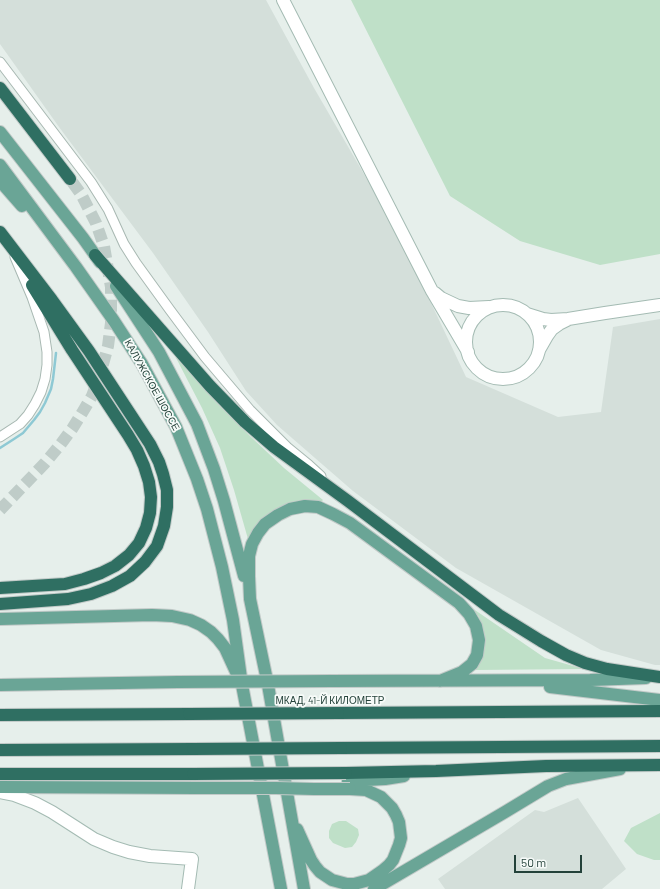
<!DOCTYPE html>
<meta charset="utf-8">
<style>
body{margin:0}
#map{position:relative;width:660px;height:889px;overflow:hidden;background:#e6efeb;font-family:Barlow,sans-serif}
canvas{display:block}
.scale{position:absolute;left:514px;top:855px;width:68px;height:18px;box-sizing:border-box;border:2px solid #24423a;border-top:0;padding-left:5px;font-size:12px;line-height:14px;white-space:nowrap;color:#24423a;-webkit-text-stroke:3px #f7fbf9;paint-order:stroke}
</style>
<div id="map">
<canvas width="660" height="889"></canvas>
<div class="scale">50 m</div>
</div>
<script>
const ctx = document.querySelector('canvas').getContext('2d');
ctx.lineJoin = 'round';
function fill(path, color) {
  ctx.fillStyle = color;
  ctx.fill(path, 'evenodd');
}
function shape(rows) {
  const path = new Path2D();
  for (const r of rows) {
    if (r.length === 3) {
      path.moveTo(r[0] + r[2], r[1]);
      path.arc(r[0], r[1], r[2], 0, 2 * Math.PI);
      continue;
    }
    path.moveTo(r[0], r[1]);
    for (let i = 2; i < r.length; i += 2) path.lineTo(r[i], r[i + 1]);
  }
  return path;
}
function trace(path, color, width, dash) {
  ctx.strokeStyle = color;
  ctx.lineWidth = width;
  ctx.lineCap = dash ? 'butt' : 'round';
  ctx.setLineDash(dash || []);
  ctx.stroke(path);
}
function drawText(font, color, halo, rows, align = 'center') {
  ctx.font = font + ' Barlow,sans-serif';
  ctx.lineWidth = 3.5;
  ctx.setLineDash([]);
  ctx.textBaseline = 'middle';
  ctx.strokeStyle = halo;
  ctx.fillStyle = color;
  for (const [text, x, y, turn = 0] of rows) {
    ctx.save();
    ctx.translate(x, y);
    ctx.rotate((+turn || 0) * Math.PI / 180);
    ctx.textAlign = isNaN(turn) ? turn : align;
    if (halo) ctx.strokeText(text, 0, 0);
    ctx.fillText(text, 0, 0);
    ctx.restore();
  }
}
fill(shape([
 [0,0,266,0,314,88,397,231,466,377,558,417,601,412,613,327,660,319,660,665,655,665,601,650,456,568,353,491,277,425,246,391,208,332,153,253,59,127,0,44],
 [578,798,626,869,602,889,445,889,438,879,535,810,544,812]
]), '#d4dfda');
fill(shape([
 [351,0,660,0,660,254,600,265,520,241,450,196],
 [174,354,219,405,250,436,284,468,323,500,321,502,305,501,248,539,234,490,220,448,202,408],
 [469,606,545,658,584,669,474,670,483,655,484,638,479,617],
 [660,813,660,860,654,860,637,854,624,841,631,828],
 [339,821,346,821,358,829,359,835,356,842,352,847,345,848,333,843,329,838,329,831,332,824]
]), '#bfe0c8');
trace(shape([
 [0,448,14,439,23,433,34,420,40,412,45,403,51,389,53,379,56,353]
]), '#8ec9d4', 2.5);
trace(shape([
 [0,510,45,463,60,445,72,429,82,413,92,396,100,375,108,346,111,323,111,287,104,246,96,223,81,194,70,179]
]), '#bfccc8', 12, [12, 6]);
const street = shape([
 [0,62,91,182,108,209,124,244,136,263,170,310,205,357,250,410,287,447,309,465,321,476],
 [0,437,20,424,28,415,35,404,41,392,45,379,47,365,47,352,44,332,32,297,15,257]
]);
const secondary = shape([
 [283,0,432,291,468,352],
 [435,293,441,298,458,306,469,308,489,307],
 [503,342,37],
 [527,314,543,319,551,320,568,319,605,313,660,305],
 [539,350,547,336,552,329,559,324,567,320],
 [0,792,14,795,35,803,52,812,94,839,113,847,129,852,150,856,192,859,188,889]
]);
const primary = shape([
 [0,132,83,238,100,262],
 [0,165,76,267,114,321,142,364,176,427,197,479,207,509,222,567,233,620,242,685],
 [0,181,22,206],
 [116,286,159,352,197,424,214,469,224,501,244,576],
 [0,619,152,615,172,616,190,620,201,625,211,632,218,639,225,648,242,685,281,889],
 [331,681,590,680,646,678],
 [0,685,178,682],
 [550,687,660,700],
 [348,781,385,779,404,776],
 [0,787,196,788],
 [297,829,311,860,315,866,320,872,332,880,347,884,354,884,369,880,382,871,389,865,393,860,399,845,401,838,399,822,396,815,392,808,381,797,366,790,350,789],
 [304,889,268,685,250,599,249,576,249,556,252,544,258,533,265,524,278,515,290,509,305,506,318,507,333,514,350,523,459,603,469,614,476,626,479,640,477,655,472,664,462,672,440,681],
 [374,889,505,812,548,786,566,779,620,769]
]);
const highway = shape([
 [0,88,70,179],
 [0,232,52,300,89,351,150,444,159,462,163,474,167,490,167,507,164,526,157,546,145,562,130,576,112,586,91,594,68,599,0,604],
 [95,255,210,386,245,422,274,447,348,501,499,615,541,641,566,655,585,663,607,669,660,677],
 [0,588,65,584,84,579,101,573,115,566,129,555,139,543,146,528,150,513,151,497,149,482,144,466,137,450,128,435,72,350,32,285],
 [338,713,660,711],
 [0,715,189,714],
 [341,748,660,746],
 [0,750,193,749],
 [346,773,436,771,546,766,660,765],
 [0,774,193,774]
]);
trace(street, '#a8b8b2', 11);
trace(secondary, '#a4bbb3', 14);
trace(primary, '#c2cac8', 14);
trace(highway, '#c2cac8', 14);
trace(street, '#fff', 9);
trace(secondary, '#fff', 12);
trace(primary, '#6aa596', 12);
trace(highway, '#2f6f62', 12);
const primaryBridge = shape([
 [178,682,331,681],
 [196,788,276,788,314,789,350,789]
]);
const highwayBridge = shape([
 [189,714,338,713],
 [193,749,341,748],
 [193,774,346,773]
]);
trace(primaryBridge, '#c2cac8', 14, []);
trace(highwayBridge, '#c2cac8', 14, []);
trace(primaryBridge, '#6aa596', 12);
trace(highwayBridge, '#2f6f62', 12);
drawText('10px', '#24423a', '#f7fbf9', [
 ["КАЛУЖСКОЕ ШОССЕ",152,385,61],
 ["МКАД, 41-Й КИЛОМЕТР",330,701]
]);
</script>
